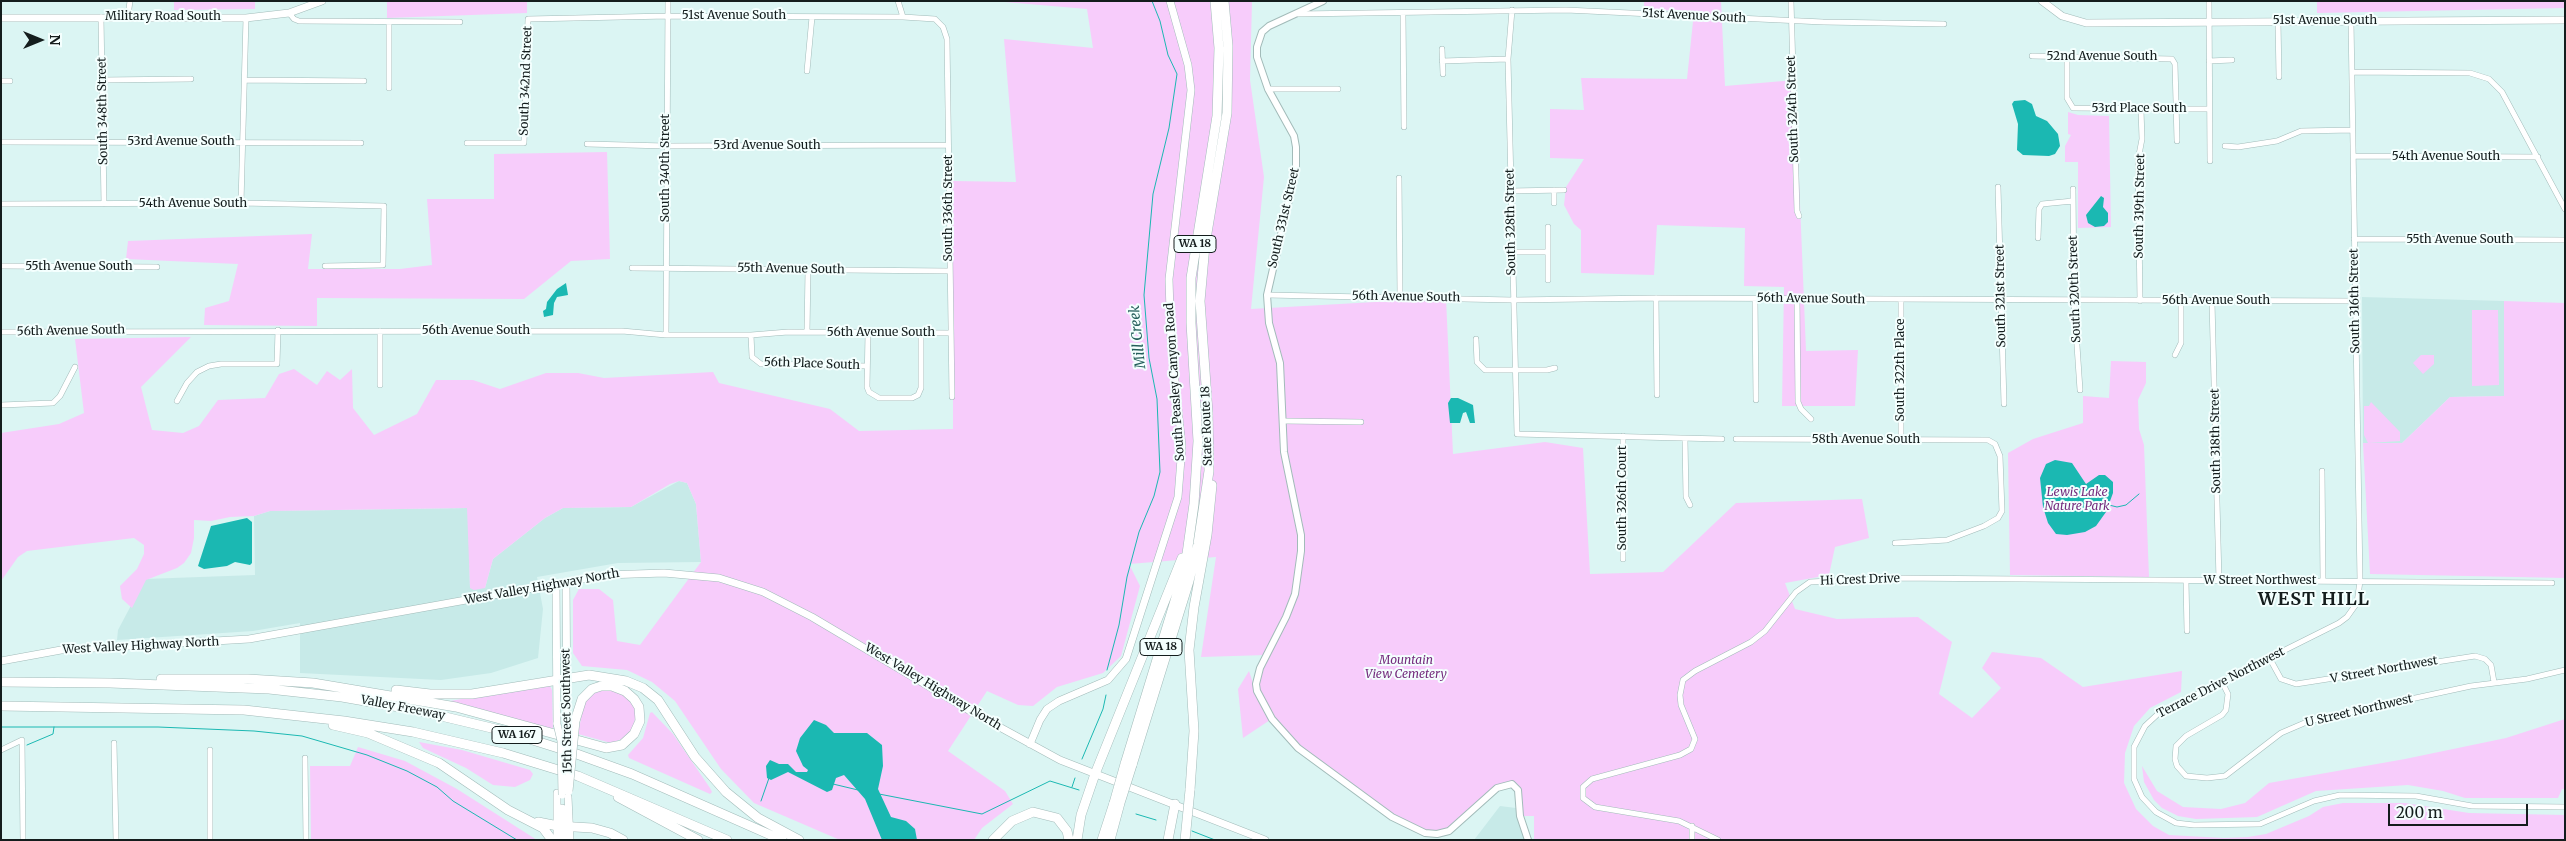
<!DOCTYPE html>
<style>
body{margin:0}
#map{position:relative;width:2566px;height:841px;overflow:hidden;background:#dbf5f3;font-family:Merriweather,serif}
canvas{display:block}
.frame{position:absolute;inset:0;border:2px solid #141d1d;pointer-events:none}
.north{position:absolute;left:15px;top:15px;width:50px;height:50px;-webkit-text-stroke:4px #f4fffe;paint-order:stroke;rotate:90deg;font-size:14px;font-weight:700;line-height:20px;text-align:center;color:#141d1d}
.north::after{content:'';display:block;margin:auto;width:18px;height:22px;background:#141d1d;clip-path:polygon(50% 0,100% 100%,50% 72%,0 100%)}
.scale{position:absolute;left:2388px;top:804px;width:140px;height:22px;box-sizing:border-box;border:2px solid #141d1d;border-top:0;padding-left:6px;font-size:15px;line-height:18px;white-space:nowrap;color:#141d1d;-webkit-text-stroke:4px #f4fffe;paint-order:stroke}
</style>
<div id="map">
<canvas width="2566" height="841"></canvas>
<div class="frame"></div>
<div class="north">N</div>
<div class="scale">200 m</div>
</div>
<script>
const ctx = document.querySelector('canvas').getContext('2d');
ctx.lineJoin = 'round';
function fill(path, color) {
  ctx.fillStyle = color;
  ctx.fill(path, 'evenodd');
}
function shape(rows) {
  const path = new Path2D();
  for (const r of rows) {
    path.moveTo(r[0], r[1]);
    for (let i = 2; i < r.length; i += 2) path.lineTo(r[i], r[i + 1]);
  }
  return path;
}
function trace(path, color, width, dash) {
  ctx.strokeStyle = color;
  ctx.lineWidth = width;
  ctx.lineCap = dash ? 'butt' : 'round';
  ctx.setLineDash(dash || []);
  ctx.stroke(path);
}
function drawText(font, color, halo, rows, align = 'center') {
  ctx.font = font + ' Merriweather,serif';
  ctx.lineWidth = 4;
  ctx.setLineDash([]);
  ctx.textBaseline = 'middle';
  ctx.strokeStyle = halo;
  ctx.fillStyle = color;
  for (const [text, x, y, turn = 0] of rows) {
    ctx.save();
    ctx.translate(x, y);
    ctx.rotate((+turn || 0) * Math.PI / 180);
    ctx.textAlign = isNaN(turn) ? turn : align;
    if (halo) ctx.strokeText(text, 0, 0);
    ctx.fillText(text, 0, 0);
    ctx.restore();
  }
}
fill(shape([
 [2362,297,2504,301,2504,396,2450,397,2402,443,2363,443],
 [679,481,687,483,696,504,701,562,618,563,537,577,543,609,538,658,491,673,441,680,300,673,300,623,253,631,117,640,118,630,145,579,255,575,254,516,270,511,468,508,470,588,485,588,493,559,545,518,563,508,631,507],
 [1500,806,1516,808,1517,818,1525,840,1474,840]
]), '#c7eae8');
fill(shape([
 [174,1,255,1,255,9,174,10],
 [387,1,527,1,527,13,387,18],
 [993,1,1252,1,1250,80,1264,177,1251,309,1446,298,1453,454,1545,442,1583,448,1590,574,1663,572,1736,503,1862,499,1869,538,1835,547,1829,575,1785,583,1795,609,1837,619,1918,617,1952,642,1939,694,1972,718,2001,688,1982,668,1992,652,2041,658,2083,687,2182,671,2181,692,2150,708,2134,726,2125,753,2124,783,2136,809,2153,826,2169,835,2224,838,2248,837,2266,834,2309,816,2323,807,2343,803,2405,803,2469,813,2565,815,2565,840,1534,840,1534,816,1520,816,1515,786,1503,785,1449,831,1437,834,1402,823,1288,738,1257,691,1266,655,1201,657,1216,557,1129,564,1140,586,1121,656,1103,673,1057,687,1033,706,1018,705,987,691,948,751,1005,791,1013,804,982,828,974,840,840,840,754,803,721,769,675,701,652,682,627,670,582,666,573,653,573,600,579,589,599,589,613,600,617,641,640,645,701,562,696,504,687,483,679,481,670,484,631,507,563,508,545,518,493,559,485,588,474,590,470,588,467,508,270,511,254,516,230,517,211,521,194,520,194,538,191,553,184,563,177,568,146,580,132,608,122,599,120,586,137,569,144,554,144,545,134,538,27,551,18,557,1,581,1,433,59,424,84,413,75,339,191,337,141,387,152,430,183,433,199,426,218,400,265,398,279,374,294,369,317,385,327,371,340,380,352,369,353,408,374,435,417,414,436,380,473,380,500,389,546,373,578,373,604,378,713,372,719,383,830,409,859,431,953,429,953,181,1016,182,1004,39,1093,48,1087,9],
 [1644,1,1721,1,1725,86,1795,80,1806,351,1858,350,1855,406,1782,406,1784,287,1744,286,1745,228,1657,225,1654,275,1581,273,1581,230,1574,224,1564,205,1566,187,1584,159,1550,158,1550,109,1584,110,1581,78,1687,79,1694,12,1644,9],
 [2317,1,2565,1,2565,8,2317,13],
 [2068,112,2078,115,2109,116,2111,227,2078,228,2078,162,2065,162,2065,146,2071,135,2068,134],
 [607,152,610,259,571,261,524,299,317,298,317,326,204,325,205,308,229,301,238,264,126,259,128,241,312,234,308,269,400,269,432,265,427,199,494,199,494,154],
 [2504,301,2565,303,2565,578,2370,574,2363,443,2368,443,2364,435,2364,406,2369,406,2371,402,2400,432,2400,441,2369,443,2402,443,2450,397,2504,396],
 [2472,310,2498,310,2499,385,2472,386],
 [2421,355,2434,355,2434,364,2423,374,2413,363],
 [2111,361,2146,362,2146,383,2138,400,2139,429,2144,445,2149,577,2010,575,2008,453,2033,439,2083,423,2083,396,2109,398],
 [1249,671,1260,704,1270,720,1243,738,1238,689],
 [549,684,552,690,553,730,450,701],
 [604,689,620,692,633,702,636,712,634,725,630,732,622,739,611,743,578,734,584,703,590,695],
 [652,712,673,734,710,788,712,792,710,794,629,758,628,755,643,738,650,713],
 [2565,719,2565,789,2562,789,2558,798,2465,798,2443,791,2408,785,2316,791,2257,817,2196,819,2178,816,2162,808,2154,800,2144,782,2142,766,2157,791,2183,807,2221,809,2245,803,2269,783,2405,759,2506,738],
 [419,742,462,750,530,770,533,774,530,780,515,787,493,785,466,768,423,748],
 [358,747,405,761,457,789,537,840,311,840,310,766,350,766]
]), '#f7ccfb');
fill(shape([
 [2025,100,2032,104,2036,116,2047,121,2058,134,2060,146,2055,154,2049,156,2023,155,2017,150,2018,124,2012,104,2014,101],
 [2101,196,2104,198,2103,207,2108,213,2108,222,2104,226,2095,227,2088,223,2086,215],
 [566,283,568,295,557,297,554,303,553,315,544,317,543,311,546,309,547,302,557,289],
 [1451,398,1458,398,1473,405,1475,423,1470,423,1466,412,1463,413,1460,423,1450,423,1448,403],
 [2055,460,2072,463,2086,484,2099,475,2105,475,2113,482,2113,493,2106,512,2096,526,2085,532,2067,535,2056,534,2048,523,2043,507,2040,478,2046,464],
 [247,518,252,522,252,563,250,565,235,562,227,566,204,569,198,566,211,526],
 [814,720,826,725,834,733,867,733,882,745,883,766,878,789,891,817,906,821,915,829,917,840,882,840,865,799,844,775,836,778,832,790,827,792,788,772,771,780,767,778,766,766,770,760,779,764,788,764,796,772,807,772,808,770,803,766,796,751,800,738]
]), '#1bb8b2');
trace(shape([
 [2109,505,2117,507,2126,505,2139,494],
 [1107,670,1119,625,1127,577,1139,532,1154,496,1160,472,1157,399,1149,358,1144,295,1153,194,1169,128,1177,74,1168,55,1160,21,1152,1],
 [1,727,158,727,254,731,302,736,367,755,407,771,437,787,453,801,517,840],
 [27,745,53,734,54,727],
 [1082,759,1103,709,1106,695],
 [833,784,858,790],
 [1072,787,1075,778],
 [879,794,982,814,1050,781,1079,790],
 [761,801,769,778],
 [1136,814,1156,820],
 [1192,831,1215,840]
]), '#1bb8b2', 1);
const minor = shape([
 [898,1,903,17],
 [1791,1,1797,211,1799,216],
 [2209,1,2210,161],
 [1512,10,1508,59,1517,434,1722,439],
 [289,13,294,19,299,21,460,22],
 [1298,14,1566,10,1823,22,1944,24],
 [1403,14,1404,127],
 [128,16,130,1],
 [101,17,104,204],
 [2351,21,2360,581,2357,603,2347,617,2339,623,2159,713,2145,726,2134,747,2134,779,2142,797,2156,812,2176,823,2194,825,2260,824,2314,801,2340,795,2416,796,2472,806,2565,807],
 [2278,22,2279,77],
 [1442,49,1443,74],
 [2032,56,2172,59,2175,64,2177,141],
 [2067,57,2067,98,2073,108,2209,109],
 [1442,61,1508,59],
 [2209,61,2232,60],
 [807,71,812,17],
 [2353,72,2470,73,2489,79,2502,92,2565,209],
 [102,80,191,79],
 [245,80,364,81],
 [1,81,10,81],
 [389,88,389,23],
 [1268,89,1338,89],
 [1,142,361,143],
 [467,143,524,143,528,19,668,16,903,17,935,19,943,27,947,39,952,397],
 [587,144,666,146,948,145],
 [2225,146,2238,147,2277,141,2301,131,2353,130],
 [2354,156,2538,157],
 [1399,178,1400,296],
 [1998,187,2004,404],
 [2073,189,2074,301,2080,390],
 [1554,190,1554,203],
 [1510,191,1564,190],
 [241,203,246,18],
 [1,204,241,203,384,206,383,265,325,266],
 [1548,227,1548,280],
 [2038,238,2039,209,2042,204,2073,201],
 [2354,239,2565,240],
 [1513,252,1548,252],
 [1,266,157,267],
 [632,268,949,271],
 [1267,295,1513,300,1656,298,2355,301],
 [1656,298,1657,395],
 [1755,299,1756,400],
 [1797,299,1798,402,1801,409,1811,419],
 [1901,300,1901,439],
 [2140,301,2138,160,2142,139,2141,110],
 [2212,302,2219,581],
 [1,332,622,331,666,335,751,335,788,332,951,333],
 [807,332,808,270],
 [868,333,867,387,869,392,879,398,912,398,918,395,921,388,921,333],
 [666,335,668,1],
 [751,335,752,357,761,364,867,366],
 [1476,339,1477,362,1485,370,1547,370,1555,368],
 [2175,355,2181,343,2181,301],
 [380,385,380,331],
 [177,401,187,383,197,372,209,366,221,364,277,364,278,330],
 [1,405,53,403,60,396,75,367],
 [1283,421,1361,422],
 [1685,439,1686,497,1690,505],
 [1736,439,1988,440,1995,444,2000,456,2002,511,1998,518,1984,526,1947,540,1895,543],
 [2322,471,2323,580],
 [1623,559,1623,436],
 [2186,581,2187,631],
 [2270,659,2281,679,2296,684,2475,656,2485,659,2491,665,2494,682],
 [2222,682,2228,694,2226,710,2222,715,2186,736,2176,746,2175,759,2177,766,2186,776,2207,778,2225,776,2281,733,2309,721,2471,686,2527,679,2565,670],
 [114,743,116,840],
 [1,750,22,740,23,840],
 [210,750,210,840],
 [305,758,306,840],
 [1692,826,1692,840],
 [1718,840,1679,821,1595,807,1583,798,1583,787,1592,779,1680,755,1691,749,1695,739,1681,705,1680,695,1683,680,1695,671,1751,642,1765,631,1796,592,1810,582,1890,578,2552,583]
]);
const tertiary = shape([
 [1323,1,1269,26,1262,32,1257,47,1257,57,1268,89,1294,136,1296,147,1296,169,1267,295,1269,323,1280,363,1284,452,1301,535,1301,551,1295,594,1286,617,1260,668,1256,684,1257,691,1272,719,1298,748,1392,817,1425,833,1437,834,1449,831,1497,788,1512,784,1518,790,1520,816,1528,840]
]);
const secondary = shape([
 [2042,1,2062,16,2086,23,2565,20],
 [1,18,246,18,289,13,322,1],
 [566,582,567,719],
 [556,584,557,724],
 [1,661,61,650,249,639,605,575,664,573,719,578,763,592,812,617,972,712,1060,760,1265,840],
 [1030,744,1040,720,1047,709,1059,701,1108,680,1126,659,1178,497,1182,446,1171,343,1169,279,1191,90,1188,65,1170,1],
 [557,793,557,840],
 [568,797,570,840],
 [562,808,563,840]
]);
const motorway = shape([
 [161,679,248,679,313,683,456,707,606,748,622,745,634,734,640,721,639,707,634,699,625,691,612,686,601,686,592,689,582,699,575,721],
 [1,682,110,683,269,689,342,697,416,710,504,731,574,753,632,774,782,840],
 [396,690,430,694,472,694,589,675,626,681,643,688,658,700,695,757,726,792,758,818,799,840],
 [1,706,244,710,344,721,413,732,503,753,578,776,727,840],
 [333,725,368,733,439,763,508,810,543,828,552,840],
 [1125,764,1185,568,1194,504,1198,441,1191,323,1191,278,1217,116,1219,48,1215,1],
 [1132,765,1189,581,1198,544,1209,471,1208,413,1200,301,1205,245,1227,113,1228,46,1224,1],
 [1190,790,1194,731,1189,650,1194,607,1207,535,1212,485],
 [618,797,698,840],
 [538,822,558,826,592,828,610,833,623,840],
 [993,840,1012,821,1033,812,1057,818,1067,831,1069,840],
 [1077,840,1081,815,1095,774,1182,558],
 [1102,840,1114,803],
 [1110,840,1120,803],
 [1168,840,1175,804]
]);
trace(minor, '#a2bbb9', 6);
trace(tertiary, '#a2bbb9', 8);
trace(secondary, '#a2bbb9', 8);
trace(motorway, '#a2bbb9', 10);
trace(minor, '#fff', 5);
trace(tertiary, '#fff', 6);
trace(secondary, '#fff', 7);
trace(motorway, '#fff', 9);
const secondaryBridge = shape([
 [567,719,568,760],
 [557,724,561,741,562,795]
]);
const motorwayBridge = shape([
 [568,791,575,721],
 [1114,803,1125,764],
 [1120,803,1132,765],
 [1185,840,1190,790]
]);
trace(secondaryBridge, '#a2bbb9', 8, []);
trace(motorwayBridge, '#a2bbb9', 10, []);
trace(secondaryBridge, '#fff', 7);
trace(motorwayBridge, '#fff', 9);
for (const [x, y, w] of [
 [1195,244,42],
 [1161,647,42],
 [517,735,50]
]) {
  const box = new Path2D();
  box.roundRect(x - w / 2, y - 8.5, w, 17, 4);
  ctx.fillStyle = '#f4fffe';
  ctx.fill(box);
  trace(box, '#141d1d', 1);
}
drawText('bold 11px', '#141d1d', null, [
 ["WA 18",1195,244],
 ["WA 18",1161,647],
 ["WA 167",517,735]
]);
drawText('12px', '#141d1d', '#f4fffe', [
 ["51st Avenue South",734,16],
 ["51st Avenue South",1694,16,3],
 ["Military Road South",163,17],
 ["51st Avenue South",2325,21],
 ["52nd Avenue South",2102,57],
 ["South 342nd Street",526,81,-88],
 ["South 324th Street",1793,109,-92],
 ["53rd Place South",2139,109],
 ["South 348th Street",103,111,-91],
 ["53rd Avenue South",181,142],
 ["53rd Avenue South",767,146],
 ["54th Avenue South",2446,157],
 ["South 340th Street",666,168,-90],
 ["54th Avenue South",193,204],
 ["South 319th Street",2140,206,-89],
 ["South 336th Street",949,208,-90],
 ["South 331st Street",1284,218,-77],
 ["South 328th Street",1511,222,-91],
 ["55th Avenue South",2460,240],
 ["55th Avenue South",79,267],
 ["55th Avenue South",791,269,1],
 ["South 320th Street",2075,289,-92],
 ["South 321st Street",2001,296,-91],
 ["56th Avenue South",1406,297,1],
 ["56th Avenue South",1811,299,1],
 ["56th Avenue South",2216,301],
 ["South 316th Street",2355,301,-91],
 ["56th Avenue South",71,331,-1],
 ["56th Avenue South",476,331],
 ["56th Avenue South",881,333],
 ["56th Place South",812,364,2],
 ["South 322th Place",1901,370,-90],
 ["South Peasley Canyon Road",1175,382,-94],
 ["State Route 18",1207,426,-92],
 ["58th Avenue South",1866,440],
 ["South 318th Street",2216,441,-91],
 ["South 326th Court",1623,498,-90],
 ["Hi Crest Drive",1860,580,-2],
 ["W Street Northwest",2260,581],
 ["West Valley Highway North",542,587,-10],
 ["West Valley Highway North",141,646,-3],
 ["V Street Northwest",2384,670,-10],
 ["Terrace Drive Northwest",2221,683,-27],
 ["West Valley Highway North",933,687,31],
 ["Valley Freeway",403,708,11],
 ["15th Street Southwest",567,711,-91],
 ["U Street Northwest",2359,711,-13]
]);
drawText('italic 12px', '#742b7d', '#f4fffe', [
 ["Lewis Lake",2077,493],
 ["Nature Park",2077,507],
 ["Mountain",1406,661],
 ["View Cemetery",1406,675]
]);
drawText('italic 14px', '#255e5b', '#f4fffe', [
 ["Mill Creek",1138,337,-96]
]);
ctx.letterSpacing = '1px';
drawText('bold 18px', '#141d1d', '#f4fffe', [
 ["WEST HILL",2314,600]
]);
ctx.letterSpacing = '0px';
</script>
